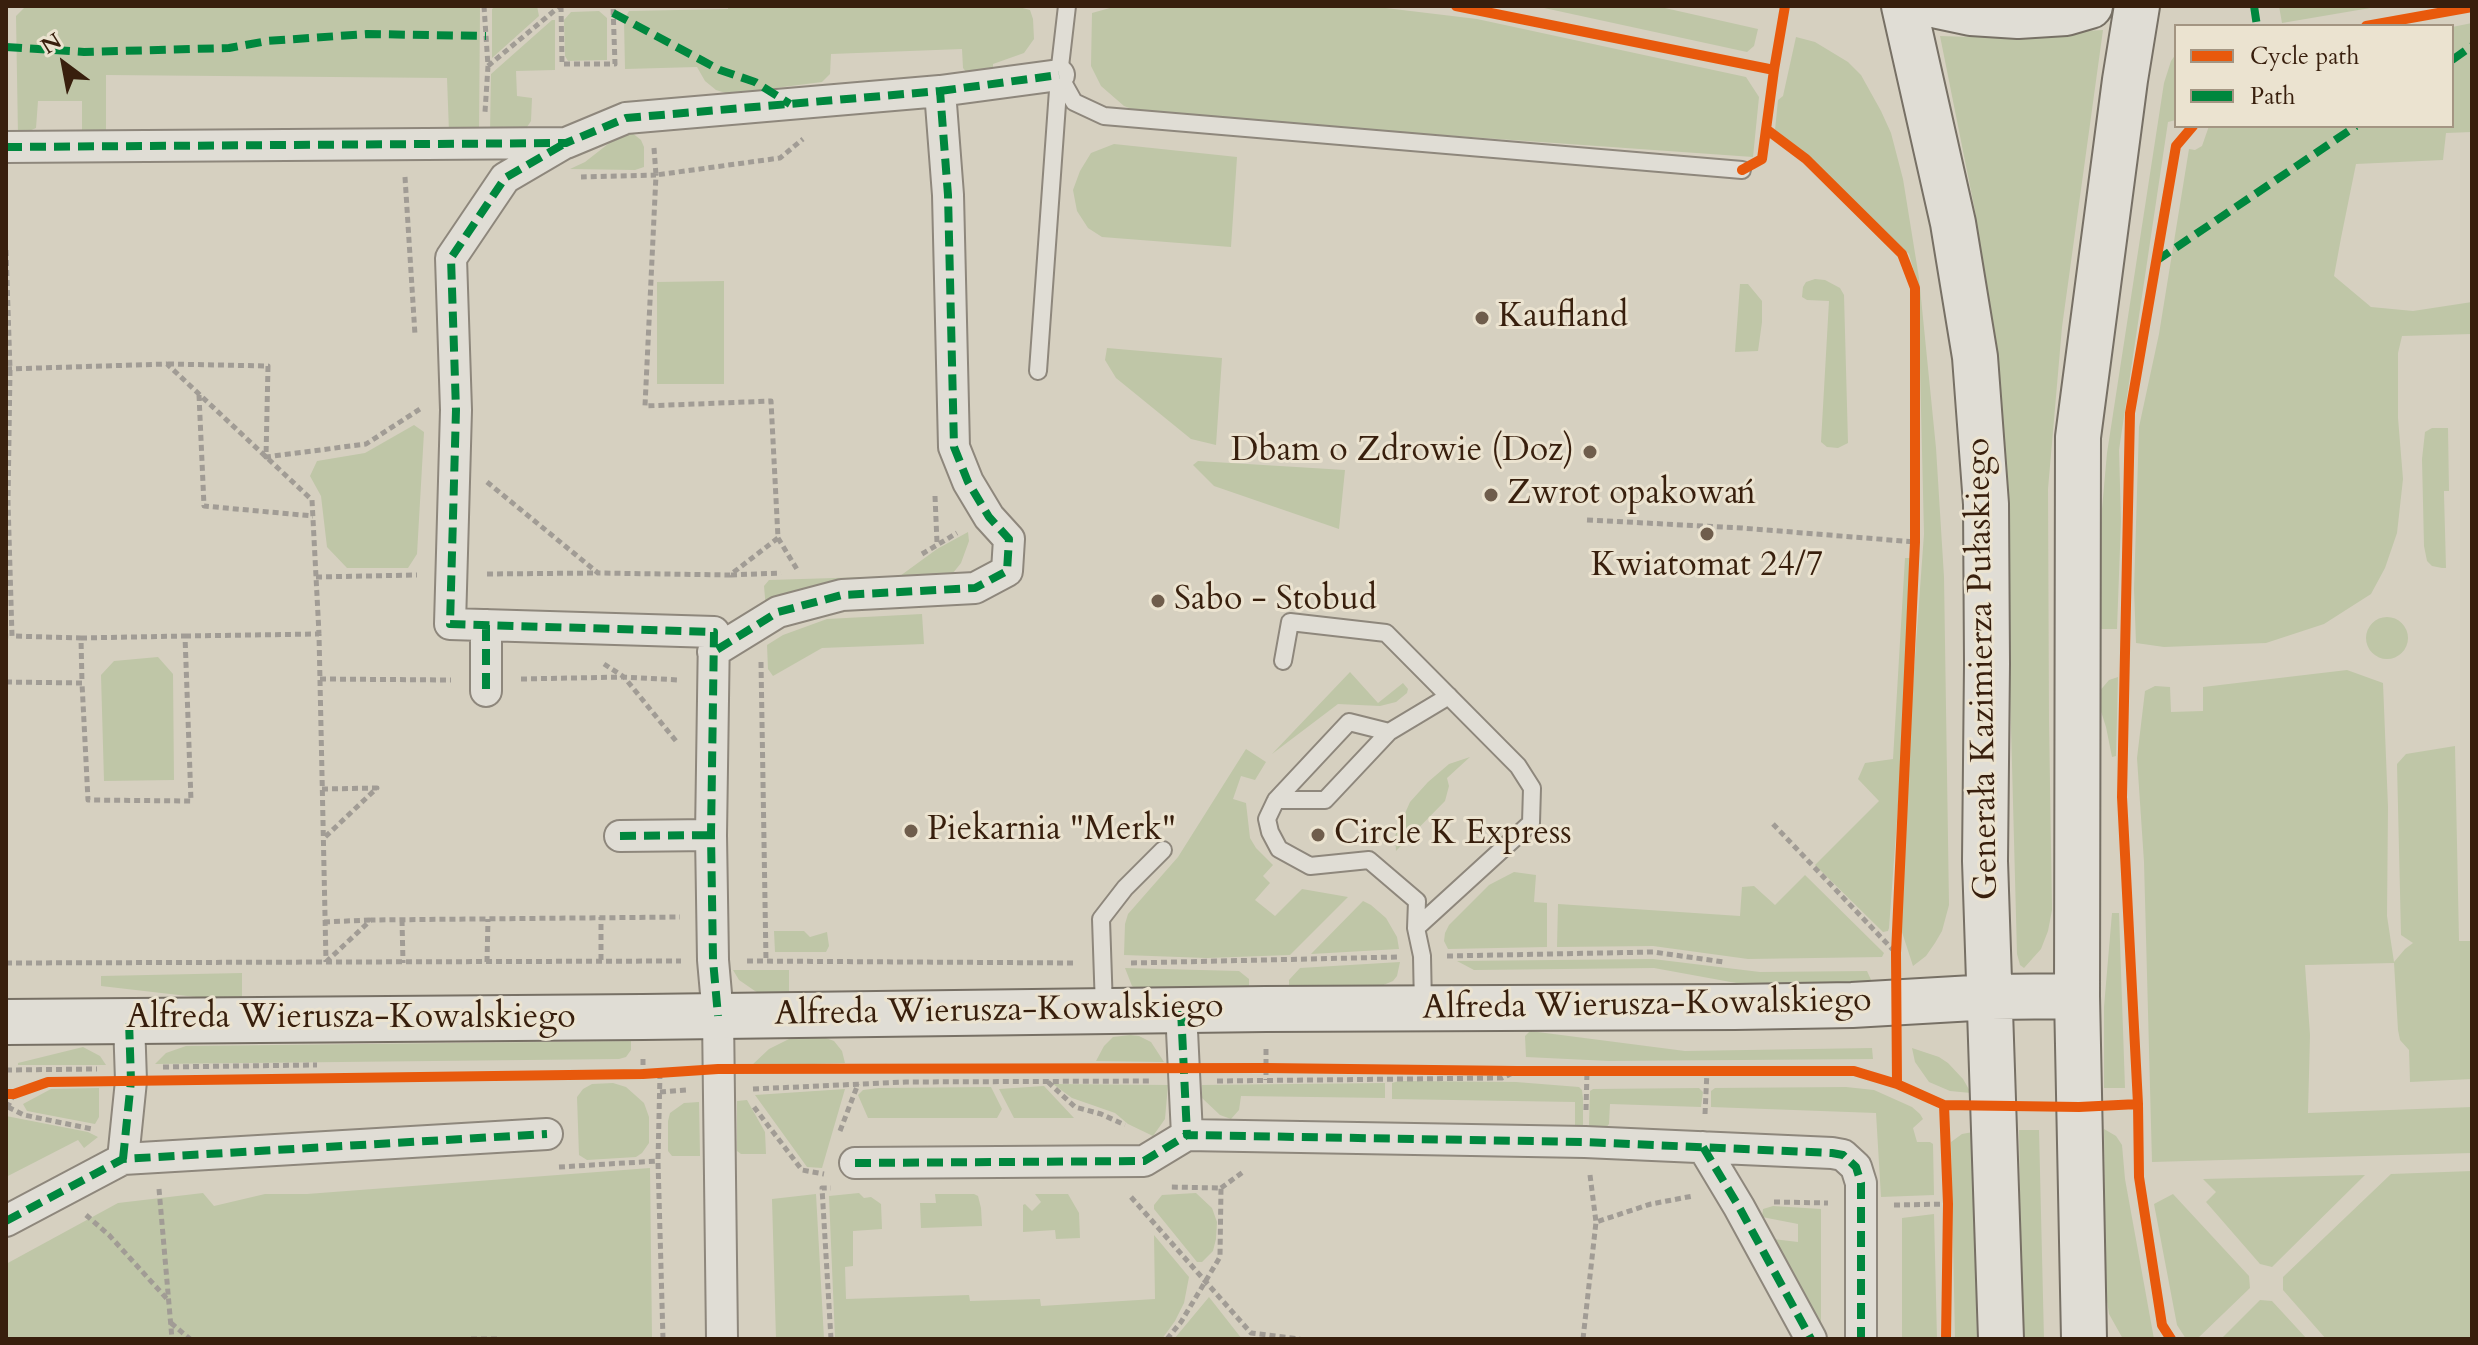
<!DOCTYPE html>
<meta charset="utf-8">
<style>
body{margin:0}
#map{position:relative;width:2478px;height:1345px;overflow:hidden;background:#d6d0c0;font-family:Cardo,serif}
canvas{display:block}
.frame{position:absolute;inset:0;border:8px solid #381f0d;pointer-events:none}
.legend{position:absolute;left:2174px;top:24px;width:280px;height:104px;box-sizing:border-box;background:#ebe3d0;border:2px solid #a39582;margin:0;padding:10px 14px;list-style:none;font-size:24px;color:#381f0d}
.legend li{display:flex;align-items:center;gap:16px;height:40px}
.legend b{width:40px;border:2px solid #a39582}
.north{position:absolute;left:24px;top:24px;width:80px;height:80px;-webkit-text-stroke:6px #ebe3d0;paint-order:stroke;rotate:328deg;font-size:22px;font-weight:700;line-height:32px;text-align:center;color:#381f0d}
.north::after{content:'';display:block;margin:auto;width:28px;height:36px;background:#381f0d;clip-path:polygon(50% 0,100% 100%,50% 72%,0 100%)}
</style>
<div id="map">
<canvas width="2478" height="1345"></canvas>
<div class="frame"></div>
<ul class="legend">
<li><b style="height:10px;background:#e8590c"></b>Cycle path</li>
<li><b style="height:10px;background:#00873e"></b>Path</li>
</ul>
<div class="north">N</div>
</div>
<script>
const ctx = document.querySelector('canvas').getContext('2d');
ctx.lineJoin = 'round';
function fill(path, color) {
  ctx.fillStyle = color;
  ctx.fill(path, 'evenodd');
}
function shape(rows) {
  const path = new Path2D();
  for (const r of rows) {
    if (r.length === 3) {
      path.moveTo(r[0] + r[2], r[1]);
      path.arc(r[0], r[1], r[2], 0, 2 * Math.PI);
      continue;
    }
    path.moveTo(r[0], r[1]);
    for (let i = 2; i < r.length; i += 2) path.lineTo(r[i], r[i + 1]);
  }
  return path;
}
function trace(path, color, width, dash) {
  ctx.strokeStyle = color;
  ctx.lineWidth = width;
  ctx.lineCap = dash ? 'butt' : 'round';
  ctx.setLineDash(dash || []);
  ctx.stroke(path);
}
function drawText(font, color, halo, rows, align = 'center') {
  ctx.font = font + ' Cardo,serif';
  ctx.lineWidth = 6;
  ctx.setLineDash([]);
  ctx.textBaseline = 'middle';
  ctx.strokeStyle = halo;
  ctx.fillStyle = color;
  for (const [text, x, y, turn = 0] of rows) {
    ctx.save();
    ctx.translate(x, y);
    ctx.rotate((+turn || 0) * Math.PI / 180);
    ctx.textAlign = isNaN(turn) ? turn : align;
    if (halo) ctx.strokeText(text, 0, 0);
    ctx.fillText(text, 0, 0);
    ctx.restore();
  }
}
fill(shape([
 [26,6,478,6,480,8,479,132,449,132,447,78,106,75,106,130,82,131,82,101,38,101,36,128,18,136,16,16],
 [496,6,537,6,539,16,492,58,492,9],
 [728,6,1015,6,1030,10,1033,19,1034,39,1024,53,993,64,993,75,967,73,963,68,962,49,831,54,830,74,822,82,729,94,716,90,705,81,697,67,625,69,624,20,629,11,728,9],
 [1117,6,1369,6,1477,19,1746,77,1759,97,1753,157,1144,114,1124,106,1101,86,1091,66,1092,13],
 [1535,6,1656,6,1758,29,1754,46,1747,52],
 [2279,6,2382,6,2282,23],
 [599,11,607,18,607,60,568,61,565,56,564,20,571,12],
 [552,20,555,20,555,70,516,71,517,96,532,98,531,121,527,127,520,132,490,133,491,74],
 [2472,23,2472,132,2446,133,2443,160,2356,164,2341,238,2334,276,2371,307,2413,311,2472,302,2472,334,2402,336,2398,353,2398,418,2403,479,2397,533,2385,568,2371,594,2324,624,2266,643,2164,647,2136,643,2134,589,2139,427,2159,334,2189,149,2195,150,2202,146,2209,126,2452,126,2452,27],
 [2103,30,2062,327,2048,489,2049,721,2052,910,2048,931,2041,949,2024,968,2020,965,2017,954,2005,500,1996,365,1975,211,1940,36,1970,37],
 [1796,37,1815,42,1848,62,1861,75,1881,111,1891,133,1903,179,1919,278,1936,448,1944,577,1949,905,1942,931,1935,943,1926,956,1913,966,1901,929,1908,753,1924,534,1918,285,1909,254,1775,130,1778,100,1783,96],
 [2176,54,2176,120,2168,122,2119,450,2121,521,2117,629,2102,629,2095,624,2096,576,2107,453,2164,83,2171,61],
 [631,132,641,140,644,147,644,167,635,170,570,169,585,162,617,137],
 [1114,144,1237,157,1231,247,1102,237,1088,228,1077,211,1073,190,1080,171,1091,153],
 [1815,279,1825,280,1840,288,1844,295,1848,443,1838,448,1827,447,1821,442,1829,301,1807,300,1802,297,1803,287,1806,282],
 [724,281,724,384,657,384,657,282],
 [1740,284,1748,284,1762,301,1762,322,1758,351,1735,352],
 [1107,348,1222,358,1216,445,1191,439,1116,378,1105,360],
 [414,425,424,432,417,554,408,568,347,568,327,547,321,496,310,476,317,461,365,453],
 [2432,428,2448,428,2449,491,2444,491,2444,494,2446,568,2442,568,2432,566,2427,561,2424,546,2422,459,2425,432],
 [1198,461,1345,470,1339,529,1214,486,1193,465],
 [968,532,969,541,961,563,949,578,766,609,764,586,769,580,900,576,937,549],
 [1905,558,1913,558,1904,724,1889,928,1888,931,1883,932,1815,865,1879,801,1858,779,1865,763,1893,759],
 [922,614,924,644,822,648,773,676,768,669,767,645,783,635,827,619],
 [2387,638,21],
 [158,657,173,674,174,780,104,781,101,675,114,661],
 [2347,670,2383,683,2388,807,2387,916,2394,962,2405,949,2413,943,2401,935,2397,764,2406,754,2455,746,2459,941,2472,941,2472,1079,2410,1082,2409,1050,2400,1040,2398,1030,2394,963,2305,965,2310,1035,2308,1113,2472,1107,2472,1153,2152,1162,2144,862,2137,758,2145,691,2155,686,2170,687,2171,712,2203,711,2203,687],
 [1350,672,1378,703,1403,683,1408,689,1407,693,1396,702,1380,706,1338,704,1272,754],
 [2118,677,2116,756,2112,757,2106,727,2097,699,2098,693,2109,680],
 [1246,749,1266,762,1255,780,1241,776,1233,799,1246,803,1250,838,1256,848,1273,865,1263,876,1270,883,1255,900,1275,916,1302,889,1348,897,1290,955,1207,958,1124,955,1125,924,1128,914,1178,857],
 [1470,757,1447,778,1449,786,1445,801,1396,851,1395,836,1410,802,1428,782,1449,764],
 [1514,872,1536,875,1534,902,1547,903,1547,947,1448,949,1444,941,1445,933,1449,925,1489,885],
 [1805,875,1884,953,1882,957,1748,959,1653,946,1557,947,1558,904,1740,916,1742,887,1754,886,1775,905],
 [1363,901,1371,905,1386,918,1397,937,1399,949,1311,954],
 [2112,913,2119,913,2125,1088,2104,1088,2104,1007],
 [774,931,804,931,810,937,827,932,829,946,826,952,775,952],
 [1653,959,1760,972,1867,971,1872,982,1747,985,1654,968,1474,970,1457,961],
 [1400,962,1397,976,1393,981,1374,989,1289,989,1289,980,1300,968],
 [1125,968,1239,971,1249,979,1249,990,1138,990,1132,986],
 [733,970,789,970,789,992,787,994,763,995,755,991,739,980],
 [242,973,242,997,239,1002,101,986,101,976],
 [1530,1031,1685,1051,1872,1048,1873,1059,1609,1061,1526,1057,1525,1036],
 [1130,1035,1139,1036,1151,1042,1164,1062,1096,1061,1104,1046,1113,1037],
 [799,1038,826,1038,834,1041,842,1051,845,1063,751,1066,769,1049,789,1039],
 [631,1041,631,1050,626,1057,619,1059,155,1064,166,1053,186,1046],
 [83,1047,100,1056,106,1065,18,1065,18,1063],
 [1912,1048,1939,1057,1948,1063,1963,1079,1971,1093,1950,1091,1929,1082,1915,1062],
 [1399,1081,1516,1082,1579,1087,1582,1090,1583,1098,1583,1130,1575,1129,1575,1102,1392,1099,1392,1083],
 [1385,1083,1385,1098,1241,1096,1239,1110,1231,1119,1220,1115,1202,1098,1202,1085],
 [592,1084,613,1083,626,1087,644,1103,649,1117,649,1143,642,1153,636,1157,587,1160,579,1155,577,1097,583,1089],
 [1053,1084,1168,1085,1165,1119,1153,1136,1128,1124,1115,1113,1072,1098],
 [1044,1086,1074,1118,1014,1118,999,1089],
 [991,1087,1002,1109,997,1118,868,1118,858,1095,863,1090,879,1088],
 [1846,1087,1874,1090,1912,1107,1920,1114,1923,1119,1913,1128,1917,1142,1930,1142,1933,1144,1934,1195,1881,1197,1876,1113,1711,1107,1711,1091,1715,1088],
 [99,1088,99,1117,95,1124,27,1111,23,1104,51,1089],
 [1699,1088,1703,1092,1701,1107,1610,1104,1609,1124,1605,1129,1591,1129,1589,1125,1590,1091,1593,1089],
 [845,1089,822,1168,807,1167,755,1095],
 [747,1100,765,1132,766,1154,741,1154,737,1151,737,1101],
 [699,1102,700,1156,672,1156,668,1151,668,1121,670,1113,684,1103],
 [6,1116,88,1132,98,1137,84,1148,78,1140,6,1177],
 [2104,1129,2116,1136,2122,1145,2125,1179,2154,1339,2123,1339,2109,1314,2106,1294],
 [2019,1130,2039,1130,2044,1339,2022,1339],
 [1973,1132,1977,1339,1955,1339,1951,1142,1962,1134],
 [650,1168,652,1339,6,1339,6,1264,118,1203,203,1193,214,1206,265,1194,307,1194],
 [2472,1171,2472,1339,2326,1339,2283,1290,2283,1277,2391,1174],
 [2365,1175,2272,1267,2260,1264,2206,1202,2216,1192,2203,1179],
 [859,1193,864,1198,871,1197,881,1204,882,1229,853,1231,853,1266,845,1267,846,1299,969,1295,970,1301,1040,1299,1041,1306,1155,1299,1154,1235,1189,1277,1184,1303,1175,1321,1162,1339,835,1339,829,1196],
 [1196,1193,1212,1208,1217,1222,1216,1239,1213,1251,1202,1262,1197,1262,1154,1209,1154,1205,1162,1195],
 [816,1194,824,1339,776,1339,772,1199],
 [935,1194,974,1194,978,1196,981,1208,982,1226,921,1228,920,1203,936,1203],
 [1035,1194,1068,1194,1079,1213,1080,1238,1056,1239,1055,1230,1023,1232,1023,1205,1025,1204,1032,1211,1041,1202],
 [2173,1194,2249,1276,2250,1288,2197,1339,2186,1339,2177,1325,2154,1204],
 [1773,1206,1821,1209,1821,1327,1773,1239,1798,1242,1798,1224,1762,1217,1763,1209],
 [1934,1214,1937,1339,1902,1339,1902,1218],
 [1209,1297,1242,1339,1174,1339],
 [2260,1300,2272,1301,2307,1339,2221,1339]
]), '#bfc6a7');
const lane = shape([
 [1067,6,1059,75,1074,102,1104,116,1742,170],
 [1038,371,1059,76],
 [1283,661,1290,622,1386,633,1518,766,1532,788,1531,823,1416,928,1422,956,1423,1007],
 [1276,800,1349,722,1389,732],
 [1416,928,1417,901,1369,860,1310,866,1279,849,1270,832,1267,819,1276,800,1325,800,1389,732,1449,696],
 [1104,1008,1101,919,1125,888,1163,850]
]);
const street = shape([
 [940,91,1059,75],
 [563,144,505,178,451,258,456,410,450,624,714,632,711,835,713,960,718,1016,722,1339],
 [6,147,566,143,626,118,940,91,948,195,954,447,968,482,989,517,1009,539,1007,571,975,588,842,595,778,612,713,652],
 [486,625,486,691],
 [620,836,711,835],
 [1181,1010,1187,1135,1585,1142,1832,1153,1843,1155,1856,1167,1861,1183,1861,1339],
 [1703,1147,1739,1207,1811,1339],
 [123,1159,131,1081,129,1021],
 [855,1163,1144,1161,1187,1135],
 [6,1221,123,1159,547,1134]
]);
const secondary = shape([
 [1904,6,1953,223,1975,357,1986,504,1987,664,1985,861,2001,1339],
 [1938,6,1971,13,2018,16,2066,13,2090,6],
 [6,1022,643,1017,1266,1009,1735,1007,1852,1005,1991,997,2077,996],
 [2084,1339,2077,996,2078,437,2125,80,2137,6]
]);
trace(lane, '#8e877c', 20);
trace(street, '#8e877c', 34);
trace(secondary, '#777065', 48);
trace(shape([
 [484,6,488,66,485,112],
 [561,6,562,64,615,64,613,6],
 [488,66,560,6],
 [654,148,656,175,780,158,803,139],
 [405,177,415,335],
 [6,250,10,369,8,502,12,636,6,636],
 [168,364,268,366,266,457,366,444,420,409],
 [6,369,167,364,312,500,319,634],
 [199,395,204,506,313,516],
 [487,482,598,573,730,575,778,538,771,401,645,406,656,175,581,177],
 [935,496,937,543],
 [1587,520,1742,528,1915,542],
 [778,538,798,571],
 [922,554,957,533],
 [487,574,597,573],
 [731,575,781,573],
 [316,577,417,575],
 [185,636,319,634,326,962],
 [81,638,185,636,191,801,88,800,82,683],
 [761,662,766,961],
 [604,664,624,677,676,741],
 [320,679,451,680],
 [521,679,624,677,679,680],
 [6,682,82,683,81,638,12,636],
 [322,789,377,788,323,839],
 [1773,824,1896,953],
 [402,920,403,963],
 [324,922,370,920],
 [1447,956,1653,952,1724,962],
 [601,960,601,917],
 [747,961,1077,963],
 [326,962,371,920,680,917],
 [487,962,488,919],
 [6,963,681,961],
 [1131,963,1397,957],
 [1266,1049,1266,1080],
 [643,1059,643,1074],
 [163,1067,317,1065],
 [6,1070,97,1069],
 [660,1073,658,1161,663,1339],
 [1217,1081,1502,1078,1517,1071],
 [1048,1082,1075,1107,1101,1114,1125,1125],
 [753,1089,906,1082,1151,1081],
 [660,1092,687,1090],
 [8,1107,24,1115,92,1129],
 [754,1107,802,1170,824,1174],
 [7,1108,14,1094],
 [1586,1110,1587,1071],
 [1705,1114,1707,1071],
 [840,1131,858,1084],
 [559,1167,658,1161],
 [1590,1175,1596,1222],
 [1221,1188,1243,1172],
 [159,1189,172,1339],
 [1131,1197,1251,1333,1300,1339],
 [1774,1202,1828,1203],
 [1894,1205,1948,1204],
 [86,1215,109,1235,168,1300],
 [171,1323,190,1339],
 [471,1339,499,1339],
 [831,1339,822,1188,831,1188],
 [1167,1339,1181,1322,1220,1257,1221,1188,1169,1187],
 [1583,1339,1596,1222,1651,1204,1693,1196]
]), '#a19c95', 5, [6, 4]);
trace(lane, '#e0ddd5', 16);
trace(street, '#e0ddd5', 30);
trace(secondary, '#e0ddd5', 44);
trace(shape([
 [2254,6,2257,26],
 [613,13,720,70,755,82,790,104],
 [6,47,84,52,229,48,267,41,367,34,486,36],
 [2452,60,2472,46],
 [940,91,1059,75],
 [562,145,505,178,451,258,456,410,450,624,714,632,711,835,713,960,718,1016],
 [6,147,566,143,626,118,940,91,948,195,954,447,968,482,989,517,1009,539,1007,571,975,588,842,595,778,612,713,652],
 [2156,261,2356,126],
 [486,625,486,691],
 [620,836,711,835],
 [1181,1010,1187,1135,1585,1142,1832,1153,1843,1155,1856,1167,1861,1183,1861,1339],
 [1703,1147,1739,1207,1811,1339],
 [123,1159,131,1081,129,1021],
 [855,1163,1144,1161,1187,1135],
 [6,1221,123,1159,547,1134]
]), '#00873e', 8, [16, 8]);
trace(shape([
 [1456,6,1774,70],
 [2366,26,2472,7],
 [1766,129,1806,159,1902,254,1915,288,1915,542,1896,953,1897,1084],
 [1742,170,1762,159,1774,70,1785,6],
 [6,1094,14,1094,48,1082,643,1074,718,1069,1266,1068,1517,1071,1854,1071,1897,1084,1944,1105,2079,1107,2138,1104],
 [1944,1105,1948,1204,1946,1339],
 [2171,1339,2162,1325,2139,1177,2138,1104,2122,797,2130,413,2176,146,2193,126]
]), '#e8590c', 10);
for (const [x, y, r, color] of [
 [1482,318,8,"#6f5d4c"],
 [1590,452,8,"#6f5d4c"],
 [1491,495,8,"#6f5d4c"],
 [1707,534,8,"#6f5d4c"],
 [1158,601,8,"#6f5d4c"],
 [911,831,8,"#6f5d4c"],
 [1318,835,8,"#6f5d4c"]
]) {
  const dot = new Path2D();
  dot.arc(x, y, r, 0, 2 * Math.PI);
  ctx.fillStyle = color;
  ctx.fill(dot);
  trace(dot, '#ebe3d0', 3);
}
drawText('34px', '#381f0d', '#ebe3d0', [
 ["Kaufland",1498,318],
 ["Dbam o Zdrowie (Doz)",1574,452,"right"],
 ["Zwrot opakowań",1507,495],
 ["Kwiatomat 24/7",1707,567,"center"],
 ["Sabo - Stobud",1174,601],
 ["Piekarnia \"Merk\"",927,831],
 ["Circle K Express",1334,835]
], 'left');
drawText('34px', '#381f0d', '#ebe3d0', [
 ["Generała Kazimierza Pułaskiego",1984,669,-91],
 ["Alfreda Wierusza-Kowalskiego",1647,1006,-1],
 ["Alfreda Wierusza-Kowalskiego",999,1012,-1],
 ["Alfreda Wierusza-Kowalskiego",351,1019]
]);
</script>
